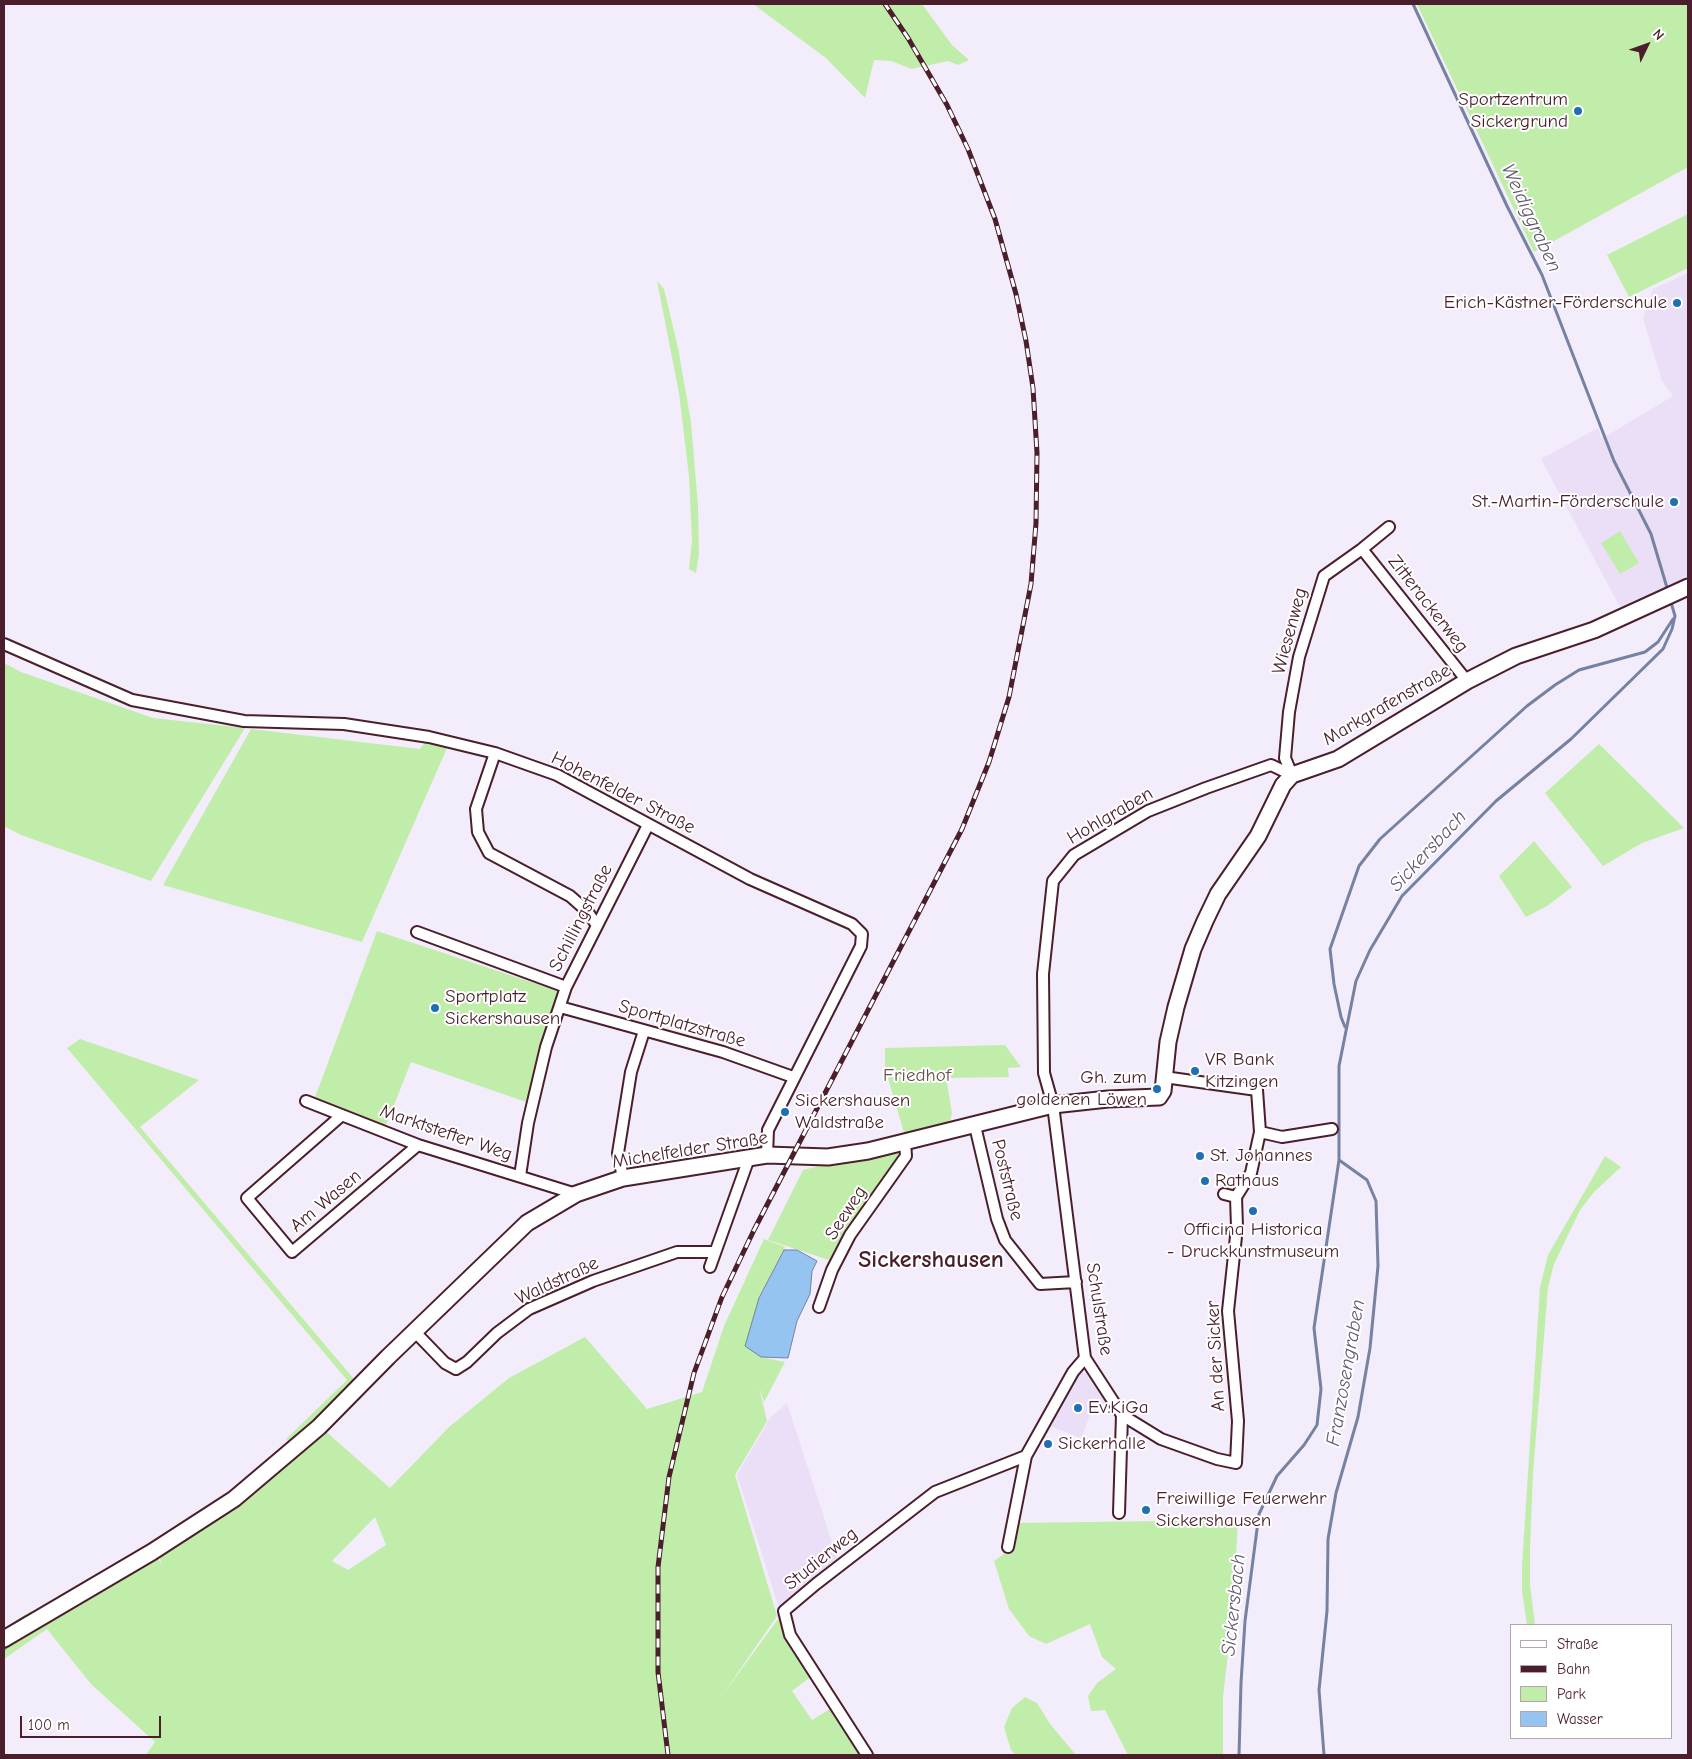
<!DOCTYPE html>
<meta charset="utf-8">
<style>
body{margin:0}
#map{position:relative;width:1692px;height:1759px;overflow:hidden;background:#f3ecfa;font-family:"Comic Neue",sans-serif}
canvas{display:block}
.frame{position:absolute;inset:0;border:5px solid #4a1f2b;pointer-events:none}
.legend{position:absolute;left:1510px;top:1624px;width:162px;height:115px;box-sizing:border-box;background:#fff;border:1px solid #b7a5aa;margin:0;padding:6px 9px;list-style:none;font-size:15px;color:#4a1f2b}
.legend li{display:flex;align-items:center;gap:10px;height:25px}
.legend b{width:25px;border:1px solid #b7a5aa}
.north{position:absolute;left:1622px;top:20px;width:50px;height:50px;-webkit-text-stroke:4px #fff;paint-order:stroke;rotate:48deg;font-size:14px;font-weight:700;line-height:20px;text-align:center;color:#4a1f2b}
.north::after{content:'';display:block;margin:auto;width:18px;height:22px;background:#4a1f2b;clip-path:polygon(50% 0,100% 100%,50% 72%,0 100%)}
.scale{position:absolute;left:20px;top:1716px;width:141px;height:22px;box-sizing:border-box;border:2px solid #4a1f2b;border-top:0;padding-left:6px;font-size:15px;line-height:18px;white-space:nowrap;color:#4a1f2b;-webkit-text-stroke:4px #fff;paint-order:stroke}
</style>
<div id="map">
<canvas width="1692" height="1759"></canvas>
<div class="frame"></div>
<ul class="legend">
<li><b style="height:6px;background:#fff"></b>Straße</li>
<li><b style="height:6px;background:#4a1f2b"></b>Bahn</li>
<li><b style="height:14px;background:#c1edaa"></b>Park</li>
<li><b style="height:14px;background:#94c4ef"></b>Wasser</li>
</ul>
<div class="north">N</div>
<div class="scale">100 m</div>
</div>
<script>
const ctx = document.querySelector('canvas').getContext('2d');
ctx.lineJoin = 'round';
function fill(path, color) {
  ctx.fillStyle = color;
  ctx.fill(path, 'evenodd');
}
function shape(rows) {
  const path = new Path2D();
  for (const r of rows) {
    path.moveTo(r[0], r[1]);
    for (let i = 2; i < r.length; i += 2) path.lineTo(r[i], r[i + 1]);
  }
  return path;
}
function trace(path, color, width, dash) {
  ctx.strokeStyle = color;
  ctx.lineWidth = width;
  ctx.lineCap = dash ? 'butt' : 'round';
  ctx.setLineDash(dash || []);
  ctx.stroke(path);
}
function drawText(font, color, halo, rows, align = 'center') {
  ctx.font = font + ' "Comic Neue",sans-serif';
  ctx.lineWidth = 4;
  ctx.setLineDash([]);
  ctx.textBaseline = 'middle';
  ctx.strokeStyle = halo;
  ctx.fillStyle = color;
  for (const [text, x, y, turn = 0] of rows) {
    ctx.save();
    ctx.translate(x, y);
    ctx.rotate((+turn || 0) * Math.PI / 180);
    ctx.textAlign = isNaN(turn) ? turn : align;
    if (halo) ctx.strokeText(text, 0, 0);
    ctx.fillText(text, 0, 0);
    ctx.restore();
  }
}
fill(shape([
 [1688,273,1688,577,1620,607,1541,459,1598,428,1601,438,1608,435,1673,396,1662,381,1643,318,1653,289],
 [1079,1371,1092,1376,1108,1402,1090,1415,1081,1438,1047,1425],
 [787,1403,838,1561,779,1608,737,1475,770,1418]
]), '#ebdff7');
fill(shape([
 [753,4,922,4,952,45,969,60,958,65,948,61,912,69,891,61,874,60,865,98,826,58],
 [1417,4,1688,4,1688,167,1534,252],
 [1688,214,1688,268,1629,297,1607,255],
 [657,281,664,289,678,348,691,422,698,506,699,554,696,573,689,569,692,540,689,476,679,393],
 [1620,531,1639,563,1620,574,1601,543],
 [4,663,21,672,153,718,245,728,151,881,21,835,4,826],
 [251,729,420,749,429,737,450,741,362,942,163,885],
 [1599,744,1684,828,1642,843,1603,866,1545,793],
 [1534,841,1572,887,1547,906,1526,917,1499,876],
 [377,931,558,991,526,1102,411,1062,386,1125,314,1100],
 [80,1039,199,1080,140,1127,354,1379,314,1421,390,1488,449,1427,509,1378,585,1337,647,1409,702,1392,724,1326,764,1239,785,1247,759,1298,755,1317,761,1357,785,1362,764,1402,759,1387,767,1421,735,1475,777,1616,721,1697,784,1611,790,1635,816,1673,792,1691,812,1720,833,1707,865,1755,146,1755,155,1742,91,1684,47,1629,4,1659,4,1628,31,1611,39,1618,154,1550,162,1566,157,1549,294,1448,286,1439,347,1380,67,1048],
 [375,1517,386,1545,348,1570,332,1561],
 [1005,1045,1021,1067,1008,1068,1009,1077,946,1078,952,1113,948,1130,905,1136,885,1068,885,1048],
 [892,1148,899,1156,843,1234,829,1260,768,1240,803,1170],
 [1605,1156,1621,1167,1594,1192,1580,1210,1554,1264,1548,1287,1533,1473,1530,1548,1530,1584,1535,1625,1527,1625,1522,1591,1522,1566,1540,1287,1548,1255],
 [1238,1520,1233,1610,1223,1697,1223,1755,1128,1755,1105,1710,1091,1711,1088,1696,1097,1683,1116,1669,1102,1657,1090,1624,1046,1644,1029,1636,1009,1609,994,1561,1008,1551,1015,1523],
 [1025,1697,1037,1703,1050,1724,1076,1755,1016,1755,1011,1750,1004,1727,1012,1708]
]), '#c1edaa');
const water = shape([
 [784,1250,797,1250,817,1261,812,1271,810,1294,797,1321,788,1358,761,1357,745,1346,759,1298,784,1250]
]);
fill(water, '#94c4ef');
trace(water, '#7682a1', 1);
trace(shape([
 [1413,4,1507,206,1542,275,1614,461,1651,534,1668,591],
 [1345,1027,1341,1017,1334,984,1330,949,1359,866,1380,839,1527,706,1555,685,1579,670,1645,652,1658,642,1673,619],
 [8,1628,25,1617],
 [4,1649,11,1643],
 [1239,1755,1241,1683,1245,1621,1259,1514,1277,1476,1304,1445,1317,1425,1321,1389,1314,1328,1339,1160,1339,1066,1356,981,1370,950,1402,896,1496,801,1571,739,1663,649,1672,629,1675,616,1670,599],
 [1324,1755,1319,1690,1327,1611,1328,1539,1336,1493,1358,1417,1370,1348,1378,1266,1376,1201,1367,1180,1339,1160]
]), '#7682a1', 3);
const street = shape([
 [1362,549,1467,681],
 [4,644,132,700,244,721,344,724,429,737,495,753,557,775,750,879,852,924,862,934,861,946,768,1130,767,1155],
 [495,753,476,809,478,832,489,853,570,896,587,911,596,924],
 [1292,775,1285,758,1289,712,1299,657,1324,576,1362,549,1389,527],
 [417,932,566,987],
 [560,1007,723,1052,793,1077],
 [1164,1077,1257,1090,1260,1132,1282,1137,1332,1129],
 [306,1101,418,1145,576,1194],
 [342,1115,247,1198,292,1252,418,1145],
 [975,1126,997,1219,1005,1240,1040,1284,1076,1282],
 [1260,1132,1251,1173,1236,1197,1237,1227,1228,1311,1238,1421,1236,1463,1217,1459,1161,1439,1122,1415,1085,1358,1053,1105,1044,1073,1043,974,1053,881,1074,855,1148,811,1206,788,1271,765,1292,775],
 [520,1176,528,1123,546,1047,566,987,648,825],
 [623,1178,618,1153,631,1072,644,1031],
 [1224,1194,1236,1197],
 [710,1267,749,1158],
 [819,1307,832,1270,850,1235,906,1156,905,1142],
 [415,1332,445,1363,456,1369,467,1362,497,1333,529,1309,593,1281,677,1252,714,1252],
 [1119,1513,1122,1415],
 [1008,1547,1026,1456,1073,1372,1085,1358],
 [867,1755,790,1635,784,1611,816,1584,935,1492,1026,1456]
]);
const secondary = shape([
 [4,1639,152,1552,234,1499,319,1427,388,1357,527,1223,576,1194,623,1178,767,1155,828,1157,868,1151,1053,1105,1108,1099,1159,1097,1163,1091,1168,1042,1176,1007,1193,949,1205,921,1218,894,1258,836,1283,785,1292,775,1338,759,1467,681,1516,656,1594,630,1688,587]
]);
trace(street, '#4a1f2b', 14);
trace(secondary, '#4a1f2b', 19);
trace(street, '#fff', 10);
trace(secondary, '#fff', 15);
const rail = shape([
 [668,1755,658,1672,658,1567,669,1477,694,1373,722,1297,754,1230,962,829,989,762,1009,697,1031,584,1036,523,1037,453,1033,388,1026,341,1016,294,995,219,968,149,947,105,908,38,885,4]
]);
trace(rail, '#4a1f2b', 5);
trace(rail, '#fff', 3, [9]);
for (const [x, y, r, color] of [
 [1578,111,5,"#1f6fb2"],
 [1677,303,5,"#1f6fb2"],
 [1674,502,5,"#1f6fb2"],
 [435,1008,5,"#1f6fb2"],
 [1195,1071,5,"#1f6fb2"],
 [1157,1089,5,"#1f6fb2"],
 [785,1112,5,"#1f6fb2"],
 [1200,1156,5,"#1f6fb2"],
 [1205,1181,5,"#1f6fb2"],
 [1253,1211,5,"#1f6fb2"],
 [1078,1408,5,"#1f6fb2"],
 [1048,1444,5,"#1f6fb2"],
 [1146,1510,5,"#1f6fb2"]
]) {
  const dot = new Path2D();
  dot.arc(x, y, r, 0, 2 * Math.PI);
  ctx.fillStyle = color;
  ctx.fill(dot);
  trace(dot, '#fff', 2);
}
drawText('19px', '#4a1f2b', '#fff', [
 ["Sportzentrum",1568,100,"right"],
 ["Sickergrund",1568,122,"right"],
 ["Erich-Kästner-Förderschule",1667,303,"right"],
 ["St.-Martin-Förderschule",1664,502,"right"],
 ["Sportplatz",445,997],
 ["Sickershausen",445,1019],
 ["VR Bank",1205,1060],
 ["Kitzingen",1205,1082],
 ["Gh. zum",1147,1078,"right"],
 ["goldenen Löwen",1147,1100,"right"],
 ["Sickershausen",795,1101],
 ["Waldstraße",795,1123],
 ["St. Johannes",1210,1156],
 ["Rathaus",1215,1181],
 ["Officina Historica",1253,1230,"center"],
 ["- Druckkunstmuseum",1253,1252,"center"],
 ["Ev.KiGa",1088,1408],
 ["Sickerhalle",1058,1444],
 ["Freiwillige Feuerwehr",1156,1499],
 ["Sickershausen",1156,1521]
], 'left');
drawText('19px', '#4a1f2b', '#fff', [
 ["Zitterackerweg",1428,604,52],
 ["Wiesenweg",1290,631,-75],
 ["Markgrafenstraße",1387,705,-30],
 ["Hohenfelder Straße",623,793,27],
 ["Hohlgraben",1110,816,-30],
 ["Schillingstraße",581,918,-63],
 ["Sportplatzstraße",682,1024,16],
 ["Marktstefter Weg",446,1133,19],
 ["Michelfelder Straße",690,1150,-9],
 ["Poststraße",1007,1180,76],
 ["Am Wasen",326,1201,-40],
 ["Seeweg",846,1213,-57],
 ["Waldstraße",557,1281,-25],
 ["Schulstraße",1099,1309,81],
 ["An der Sicker",1216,1356,-93],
 ["Studierweg",821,1559,-39]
]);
drawText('19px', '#68524b', '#fff', [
 ["Friedhof",917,1076]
]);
drawText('italic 20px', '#645970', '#fff', [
 ["Weidiggraben",1531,218,65],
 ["Sickersbach",1428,851,-47],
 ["Franzosengraben",1346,1373,-80],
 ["Sickersbach",1234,1605,-84]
]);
drawText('bold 24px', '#4a1f2b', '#fff', [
 ["Sickershausen",931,1260]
]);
</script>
